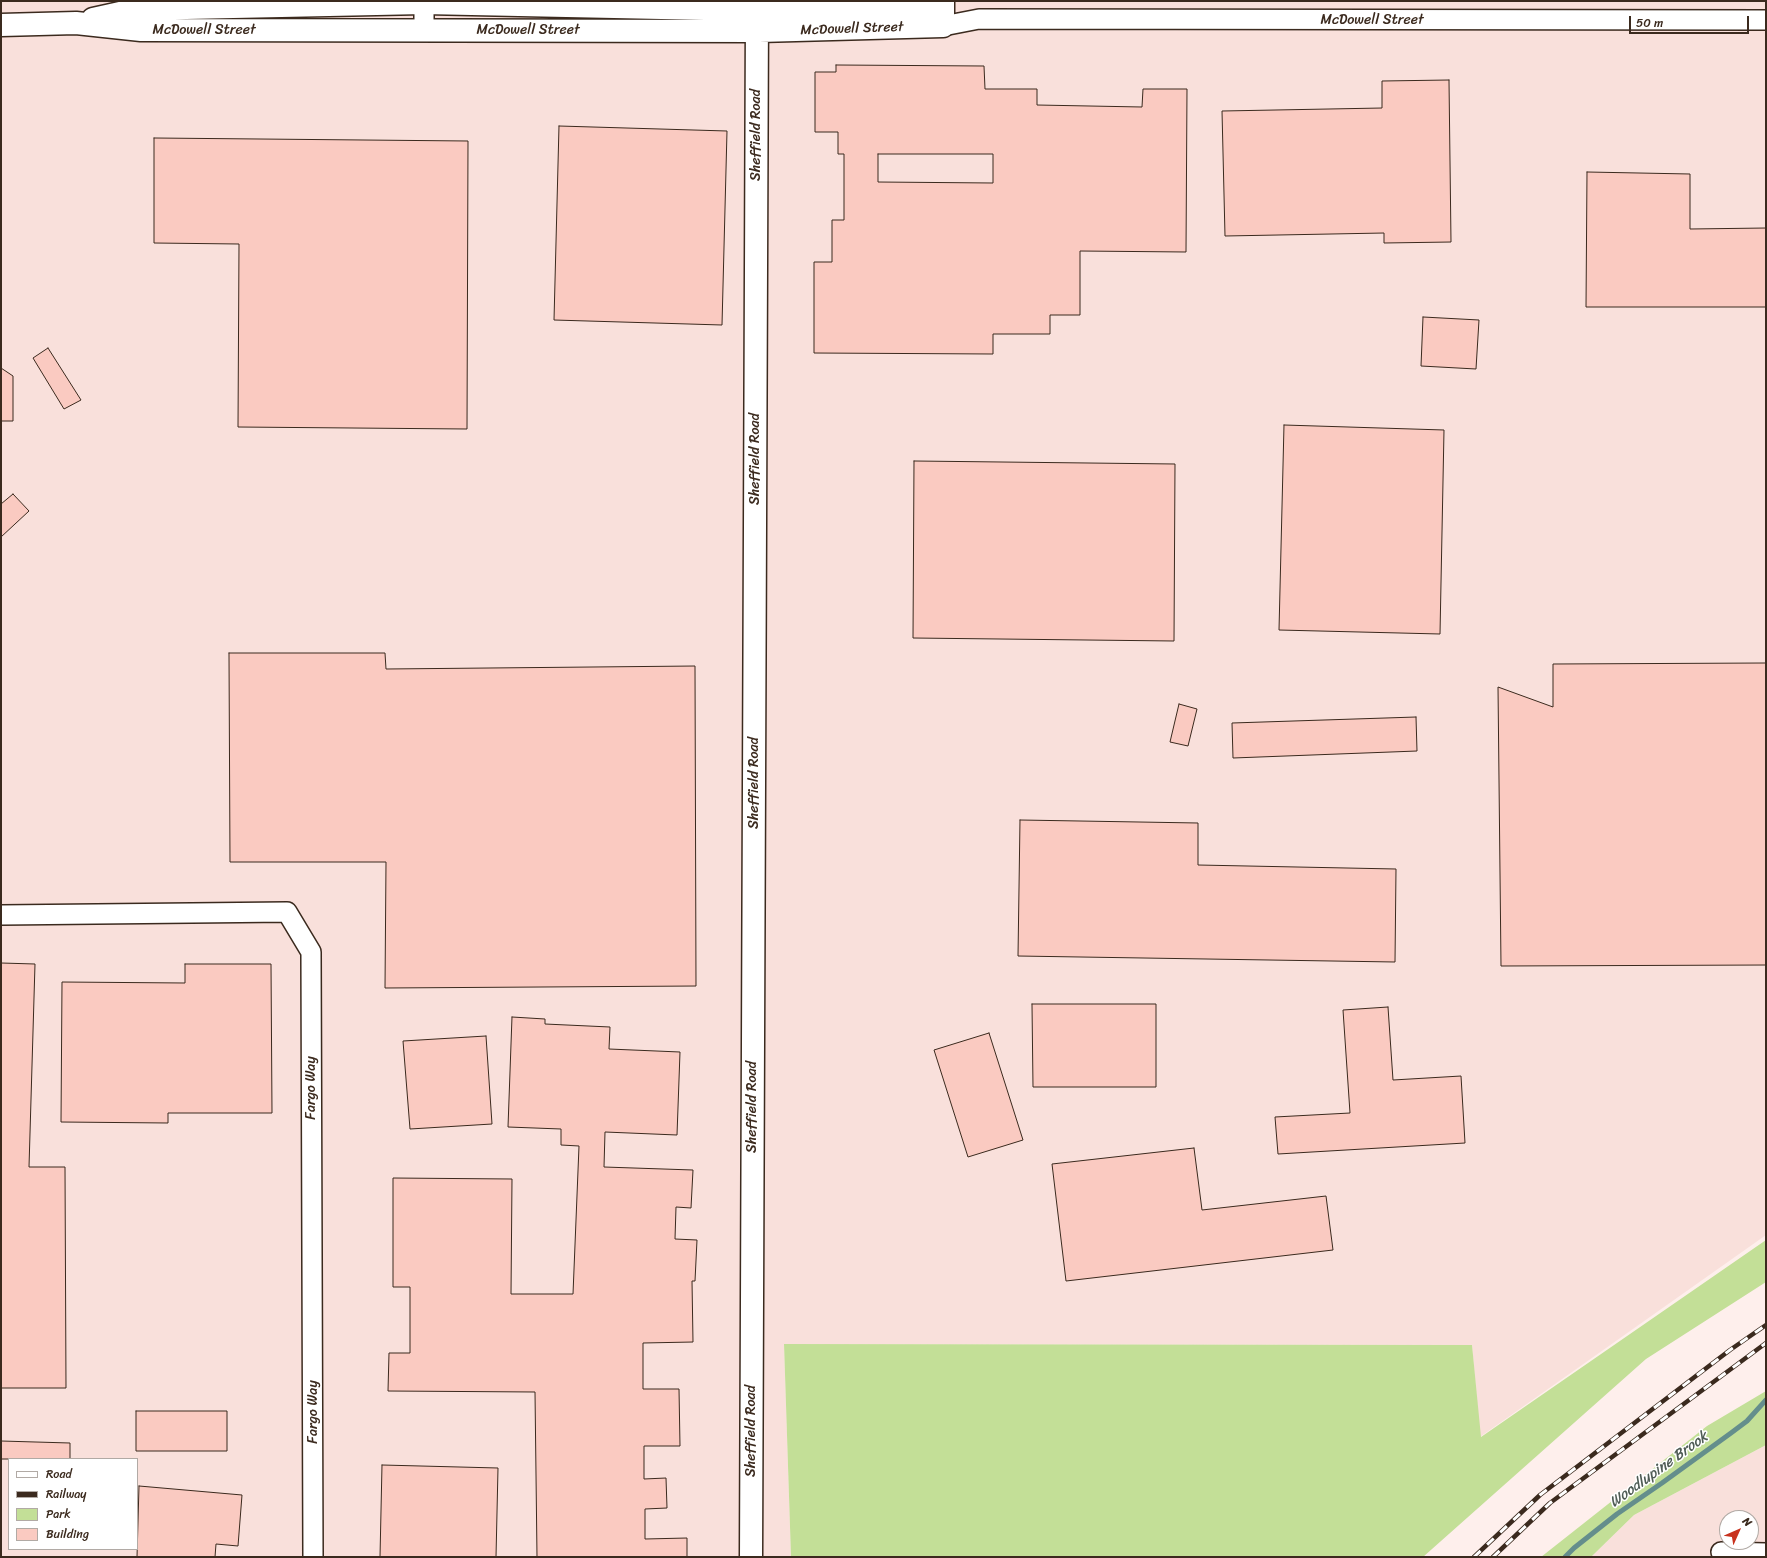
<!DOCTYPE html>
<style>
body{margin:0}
#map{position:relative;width:1767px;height:1558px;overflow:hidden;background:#feefec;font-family:Sriracha,sans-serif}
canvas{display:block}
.frame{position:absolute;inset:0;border:2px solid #3b2a1e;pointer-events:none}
.legend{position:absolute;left:8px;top:1458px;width:130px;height:92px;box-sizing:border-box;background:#fff;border:1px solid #b1aaa5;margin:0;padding:5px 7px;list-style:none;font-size:12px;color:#3b2a1e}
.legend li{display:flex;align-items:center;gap:8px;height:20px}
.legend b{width:20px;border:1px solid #b1aaa5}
.north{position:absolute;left:1719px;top:1510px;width:40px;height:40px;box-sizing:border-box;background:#fff;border:1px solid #b1aaa5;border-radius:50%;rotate:45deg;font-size:11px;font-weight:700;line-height:16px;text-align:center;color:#3b2a1e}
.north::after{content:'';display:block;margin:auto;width:14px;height:18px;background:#c8321e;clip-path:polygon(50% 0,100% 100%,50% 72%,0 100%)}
.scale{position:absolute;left:1629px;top:16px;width:120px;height:18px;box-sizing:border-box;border:2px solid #3b2a1e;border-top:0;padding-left:5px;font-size:12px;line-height:14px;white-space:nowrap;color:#3b2a1e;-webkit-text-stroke:3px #fff;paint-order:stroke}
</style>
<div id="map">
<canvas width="1767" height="1558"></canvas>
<div class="frame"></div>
<ul class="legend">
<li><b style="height:5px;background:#fff"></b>Road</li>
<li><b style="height:5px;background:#3b2a1e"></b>Railway</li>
<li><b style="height:11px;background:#c3df97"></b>Park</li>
<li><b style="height:11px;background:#facac1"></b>Building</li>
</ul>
<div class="north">N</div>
<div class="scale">50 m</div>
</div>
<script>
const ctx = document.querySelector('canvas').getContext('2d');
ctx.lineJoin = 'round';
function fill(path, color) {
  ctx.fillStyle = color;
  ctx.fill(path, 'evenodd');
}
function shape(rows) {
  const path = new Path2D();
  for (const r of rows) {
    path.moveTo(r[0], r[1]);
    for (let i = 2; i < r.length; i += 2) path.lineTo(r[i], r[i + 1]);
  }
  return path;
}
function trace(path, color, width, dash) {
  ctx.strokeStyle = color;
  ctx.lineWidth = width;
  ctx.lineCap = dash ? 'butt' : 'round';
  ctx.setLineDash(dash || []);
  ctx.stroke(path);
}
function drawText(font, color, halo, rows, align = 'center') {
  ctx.font = font + ' Sriracha,sans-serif';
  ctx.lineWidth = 3;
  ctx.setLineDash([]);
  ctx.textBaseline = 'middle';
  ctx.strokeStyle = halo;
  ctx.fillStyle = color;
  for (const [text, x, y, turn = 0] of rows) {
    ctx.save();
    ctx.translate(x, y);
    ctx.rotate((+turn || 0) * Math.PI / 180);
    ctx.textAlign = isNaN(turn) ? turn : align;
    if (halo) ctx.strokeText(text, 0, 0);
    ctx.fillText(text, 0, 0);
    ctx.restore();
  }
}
fill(shape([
 [1,1,1766,1,1766,1235,1480,1437,1472,1345,784,1344,791,1557,1,1557],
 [9,1459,137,1459,137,1549,9,1549],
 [1766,1445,1766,1557,1591,1557,1634,1515],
 [1727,1518,1751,1518,1751,1542,1727,1542]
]), '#f9e0db');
fill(shape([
 [1766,1240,1766,1282,1646,1359,1423,1557,791,1557,784,1344,1472,1345,1481,1437],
 [1766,1391,1766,1445,1634,1515,1591,1557,1541,1557,1707,1426]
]), '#c3df97');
trace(shape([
 [1565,1557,1574,1548,1617,1514,1662,1483,1731,1433,1747,1421,1766,1400]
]), '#648e8c', 5);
const building = shape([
 [836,65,984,66,985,89,1037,89,1037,105,1142,107,1143,89,1187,89,1186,252,1080,251,1080,315,1050,315,1050,334,993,334,993,354,814,353,814,262,832,262,832,220,844,220,844,154,838,154,838,132,815,132,815,72,836,72,836,65],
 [878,154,993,154,993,183,878,182,878,154],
 [1449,80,1451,242,1384,243,1384,233,1225,236,1222,111,1382,108,1382,81,1449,80],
 [559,126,727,131,722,325,554,320,559,126],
 [154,138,468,141,467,429,238,427,239,244,154,243,154,138],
 [1587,172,1690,174,1690,229,1766,228,1766,307,1586,307,1587,172],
 [1423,317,1479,320,1476,369,1421,366,1423,317],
 [48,348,81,400,64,409,33,358,48,348],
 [1,368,13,376,13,421,1,421,1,368],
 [1284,425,1444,430,1440,634,1279,630,1284,425],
 [914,461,1175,464,1174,641,913,638,914,461],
 [13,494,29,511,1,537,1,504,13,494],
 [229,653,385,653,386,669,695,666,696,986,385,988,386,862,230,862,229,653],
 [1766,663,1766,965,1501,966,1498,687,1553,707,1553,664,1766,663],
 [1179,704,1197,709,1188,746,1170,742,1179,704],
 [1416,717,1417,751,1233,758,1232,723,1416,717],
 [1020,820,1198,823,1198,865,1396,869,1395,962,1018,956,1020,820],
 [1,963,35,964,29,1167,65,1167,66,1388,1,1388,1,963],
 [185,964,271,964,272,1113,168,1113,168,1123,61,1122,62,982,185,983,185,964],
 [1032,1004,1156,1004,1156,1087,1033,1087,1032,1004],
 [1388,1007,1393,1080,1461,1076,1465,1143,1278,1154,1275,1117,1350,1113,1343,1010,1388,1007],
 [512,1017,545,1019,545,1024,610,1027,609,1049,680,1052,677,1135,605,1132,604,1167,693,1170,691,1208,676,1207,675,1239,697,1240,695,1281,692,1281,693,1342,643,1343,643,1389,679,1389,680,1446,644,1446,644,1479,666,1478,667,1508,645,1509,645,1539,687,1538,687,1557,537,1557,535,1392,388,1391,389,1353,410,1353,410,1287,393,1287,393,1178,512,1179,511,1294,573,1294,579,1146,561,1145,561,1129,508,1127,512,1017],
 [989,1033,1023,1140,968,1157,934,1050,989,1033],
 [486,1036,492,1124,410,1129,403,1041,486,1036],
 [1194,1148,1202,1210,1326,1196,1333,1250,1066,1281,1052,1164,1194,1148],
 [136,1411,227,1411,227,1451,136,1451,136,1411],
 [1,1441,70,1443,70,1459,1,1459,1,1441],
 [382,1465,498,1468,496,1557,380,1557,382,1465],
 [139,1486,242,1495,238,1546,216,1544,215,1557,137,1557,139,1486]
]);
fill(building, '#facac1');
trace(building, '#3b2a1e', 1);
const minor = shape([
 [424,1,424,30],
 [943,26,979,19,1766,20],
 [1,915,287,912,311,952,313,1557],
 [1721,1552,1766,1553]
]);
const tertiary = shape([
 [93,19,138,9,424,3,757,10,943,9],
 [1,25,76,23,141,30,759,31,943,26,943,1],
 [751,1557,757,10]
]);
trace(minor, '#3b2a1e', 22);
trace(tertiary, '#3b2a1e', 25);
trace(minor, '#fff', 19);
trace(tertiary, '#fff', 22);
const rail = shape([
 [1474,1557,1540,1495,1730,1350,1766,1325],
 [1493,1557,1550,1503,1766,1343]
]);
trace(rail, '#3b2a1e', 4.5);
trace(rail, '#fff', 3, [9]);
drawText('14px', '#3b2a1e', '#fff', [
 ["McDowell Street",1372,20],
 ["McDowell Street",852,29,-2],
 ["McDowell Street",204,30],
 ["McDowell Street",528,30],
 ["Sheffield Road",756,135,-90],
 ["Sheffield Road",755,459,-90],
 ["Sheffield Road",754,783,-90],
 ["Fargo Way",311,1088,-90],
 ["Sheffield Road",752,1107,-90],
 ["Fargo Way",313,1412,-90],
 ["Sheffield Road",751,1431,-90]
]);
drawText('italic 15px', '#4f5c55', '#fff', [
 ["Woodlupine Brook",1659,1470,-36]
]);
</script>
